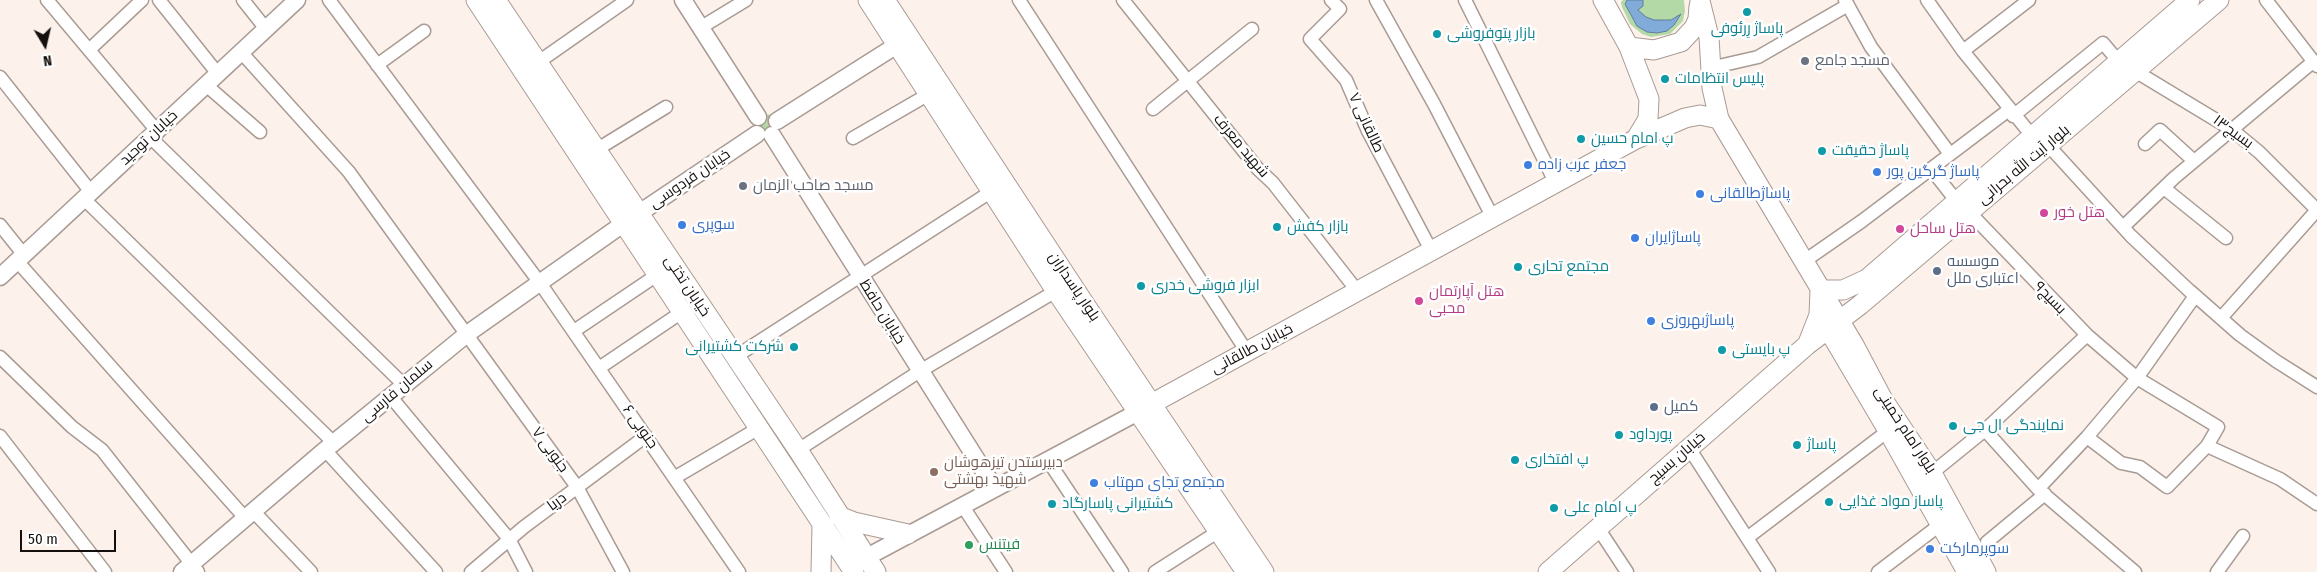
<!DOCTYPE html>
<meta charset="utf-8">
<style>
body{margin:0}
#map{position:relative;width:2317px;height:572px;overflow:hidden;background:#fdf1eb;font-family:"Fira Sans Condensed",sans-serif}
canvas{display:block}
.north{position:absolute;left:20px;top:20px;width:50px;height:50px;-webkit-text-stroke:4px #fff;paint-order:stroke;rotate:171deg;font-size:14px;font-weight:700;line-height:20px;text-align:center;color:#15100e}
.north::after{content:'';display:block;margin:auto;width:18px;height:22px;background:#15100e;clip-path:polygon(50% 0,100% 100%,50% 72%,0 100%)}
.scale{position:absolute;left:20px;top:530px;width:96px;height:22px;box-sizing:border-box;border:2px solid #15100e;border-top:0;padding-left:6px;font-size:15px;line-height:18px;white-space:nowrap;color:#15100e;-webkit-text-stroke:4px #fff;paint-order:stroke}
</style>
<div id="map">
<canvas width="2317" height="572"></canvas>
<div class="north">N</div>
<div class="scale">50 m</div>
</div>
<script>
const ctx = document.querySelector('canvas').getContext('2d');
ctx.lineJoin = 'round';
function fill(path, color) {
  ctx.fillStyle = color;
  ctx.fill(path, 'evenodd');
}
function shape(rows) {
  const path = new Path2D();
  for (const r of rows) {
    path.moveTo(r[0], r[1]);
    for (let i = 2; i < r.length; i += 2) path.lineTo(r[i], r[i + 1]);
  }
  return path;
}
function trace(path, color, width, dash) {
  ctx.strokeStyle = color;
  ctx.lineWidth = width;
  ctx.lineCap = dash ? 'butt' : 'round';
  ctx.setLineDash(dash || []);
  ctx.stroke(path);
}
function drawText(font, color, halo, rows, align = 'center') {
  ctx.font = font + ' "Fira Sans Condensed",Cairo,sans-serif';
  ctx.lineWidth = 5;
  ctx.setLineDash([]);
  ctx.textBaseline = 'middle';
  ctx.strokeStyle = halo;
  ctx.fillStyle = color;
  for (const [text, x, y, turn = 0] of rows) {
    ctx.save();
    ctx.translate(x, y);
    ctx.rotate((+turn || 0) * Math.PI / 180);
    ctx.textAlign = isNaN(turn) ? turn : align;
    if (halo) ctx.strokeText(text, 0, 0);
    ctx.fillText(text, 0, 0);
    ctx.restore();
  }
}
fill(shape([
 [1623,0,1684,0,1685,11,1683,21,1670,34,1651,37,1642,34,1630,24,1622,7,1621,2],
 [764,114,772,115,777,121,766,137,754,127,754,123]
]), '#b3d9a6');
const water = shape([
 [1627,0,1643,0,1643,6,1638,10,1646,17,1654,20,1671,20,1681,14,1674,25,1667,31,1657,33,1647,32,1637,26,1625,4,1627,0]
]);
fill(water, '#81acda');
trace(water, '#617d9d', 1);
const minor = shape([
 [47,0,157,131],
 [159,0,218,74],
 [243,0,266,29],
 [329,0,540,283,739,572],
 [1019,0,1247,352],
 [1123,0,1258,169,1273,183,1358,292],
 [1331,0,1340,9,1310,39,1346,80,1368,131,1432,252],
 [1376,0,1434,104,1493,218],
 [1465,0,1556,184],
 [1845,0,1871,47,1950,154],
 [1927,0,1963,51,2033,137],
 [2266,0,2317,66],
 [700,28,746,0],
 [89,50,142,0],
 [1963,51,2029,0],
 [241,52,349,172,577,487,623,572],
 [537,63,627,0],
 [377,65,424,31],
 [1710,68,1758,57,1848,5],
 [2135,71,2231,129,2259,152,2317,210],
 [0,77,91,192],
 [206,85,260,132],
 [1153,109,1252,29],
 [2013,116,2103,43,2119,62],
 [150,137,404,385],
 [853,138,929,94],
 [2145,144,2160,130,2194,161],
 [596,150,666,107],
 [1932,170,1958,203],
 [2164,188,2226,238],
 [84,199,334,443],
 [1969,212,2087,335,2137,378,2218,427,2207,446,2167,487,2140,467,2121,463,2087,437],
 [0,225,24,255],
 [2123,227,2174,178,2314,61],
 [17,261,246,519],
 [1803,262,1862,221,2010,109],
 [2190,291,2240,335,2276,361,2317,387],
 [2221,318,2317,210],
 [574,331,657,275],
 [0,357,72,427,102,450,198,572],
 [735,357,992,191],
 [599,368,682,312],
 [391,397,509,539,526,572],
 [1985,430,2038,489,2135,572],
 [0,436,105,572],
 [2207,446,2280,479,2317,504],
 [1689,448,1769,572],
 [325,450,436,572],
 [798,450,920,371,1056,291],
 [1047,459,1122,572],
 [1932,473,1985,430,2087,335],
 [674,478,759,428],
 [2038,489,2087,437,2137,378,2195,296,2131,236,2048,145],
 [962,505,1006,572],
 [254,512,311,572],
 [1598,528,1627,572],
 [1747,538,1888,431],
 [1987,542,2045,494],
 [471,572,524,527,646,436],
 [1155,572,1219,531],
 [1878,572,1941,524],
 [2217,572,2243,536]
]);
const tertiary = shape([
 [683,0,758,117],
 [777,121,897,45],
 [772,135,994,487],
 [0,277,297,0],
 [867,557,1138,412],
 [182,572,325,450,467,334,623,224,757,134]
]);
const secondary = shape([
 [476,0,854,572],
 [496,0,798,450,876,572],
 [868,0,1056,291,1246,572],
 [885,0,1084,303,1264,572],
 [1603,0,1629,47,1654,50,1681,42,1694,28,1698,19,1699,6],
 [1700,1,1709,37,1712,88,1719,119,1854,345,1882,398,1932,473,1986,572],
 [1629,47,1649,99,1648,119,1636,139],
 [1820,290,1843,290,1867,279,2190,0],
 [1828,329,1887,429,1967,572],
 [1808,343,1819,315,1820,290],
 [1142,409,1636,139,1685,118,1700,115,1719,119],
 [839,516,854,522,908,534],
 [821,572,822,525],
 [1548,572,1807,345,1860,305,2219,0]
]);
trace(minor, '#a99b94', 15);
trace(tertiary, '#a99b94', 19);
trace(secondary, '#a99b94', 21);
trace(minor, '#fff', 12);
trace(tertiary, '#fff', 16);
trace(secondary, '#fff', 19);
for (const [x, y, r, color] of [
 [1747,12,5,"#0f9aa8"],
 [1437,34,5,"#0f9aa8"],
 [1805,61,5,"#6b7280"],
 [1665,79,5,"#0f9aa8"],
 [1581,139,5,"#0f9aa8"],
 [1822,151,5,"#0f9aa8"],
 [1528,165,5,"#3f7fe0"],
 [1877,172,5,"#3f7fe0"],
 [743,186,5,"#6b7280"],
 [1700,194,5,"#3f7fe0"],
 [2044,213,5,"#d1479c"],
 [682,225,5,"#3f7fe0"],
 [1277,227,5,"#0f9aa8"],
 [1900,229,5,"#d1479c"],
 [1635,238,5,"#3f7fe0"],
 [1518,267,5,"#0f9aa8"],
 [1937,271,5,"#5c6f8a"],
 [1141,286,5,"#0f9aa8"],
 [1419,301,5,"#d1479c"],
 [1651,321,5,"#3f7fe0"],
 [794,347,5,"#0f9aa8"],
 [1722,350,5,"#0f9aa8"],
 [1654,407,5,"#5c6f8a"],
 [1953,426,5,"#0f9aa8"],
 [1619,435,5,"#0f9aa8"],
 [1797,445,5,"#0f9aa8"],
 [1515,460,5,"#0f9aa8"],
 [934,472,5,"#8d6e63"],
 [1094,483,5,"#3f7fe0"],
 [1829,502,5,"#0f9aa8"],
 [1052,504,5,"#0f9aa8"],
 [1554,508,5,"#0f9aa8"],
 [969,545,5,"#2e9e5b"],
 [1930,549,5,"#3f7fe0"]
]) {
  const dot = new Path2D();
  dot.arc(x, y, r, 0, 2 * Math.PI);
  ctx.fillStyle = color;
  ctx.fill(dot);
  trace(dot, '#fff', 2);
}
drawText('15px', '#0d838f', '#fff', [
 ["پاساژ رِرئوفی",1747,29,"center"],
 ["بازار پتوفروشی",1447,34],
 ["پلیس انتظامات",1675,79],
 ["پ امام حسین",1591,139],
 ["پاساژ حقیقت",1832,151],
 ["بازار کفش",1287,227],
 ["مجتمع تحاری",1528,267],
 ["ابزار فروشی خدری",1151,286],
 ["شرکت کشتیرانی",784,347,"right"],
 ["پ بایستی",1732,350],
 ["نمایندگی ال جی",1963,426],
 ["پورداود",1629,435],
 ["پاساژ",1807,445],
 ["پ افتخاری",1525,460],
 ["پاساز مواد غذایی",1839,502],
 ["کشتیرانی پاسارگاد",1062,504],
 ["پ امام علی",1564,508]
], 'left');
drawText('15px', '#5b616d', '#fff', [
 ["مسجد جامع",1815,61],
 ["مسجد صاحب الزمان",753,186]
], 'left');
drawText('15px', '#15100e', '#fff', [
 ["طالقانی ۷",1366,123,65],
 ["بسیج۱۳",2233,132,36],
 ["خیابان توحید",149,138,-43],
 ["شهید معرف",1241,146,50],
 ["بلوار آیت الله بحرانی",2024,165,-40],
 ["خیابان فردوسی",690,179,-34],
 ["خیابان تختی",687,286,56],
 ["بلوار پاسداران",1074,287,56],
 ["بسیج۹",2050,298,46],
 ["خیابان حافظ",882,312,58],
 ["خیابان طالقانی",1252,349,-28],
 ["سلمان فارسی",397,391,-40],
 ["۶ جنوبی",640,427,55],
 ["بلوار امام خمینی",1905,430,57],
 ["۷ جنوبی",550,450,54],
 ["خیابان بسیج",1677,458,-41],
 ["دریا",557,502,-37]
]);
drawText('15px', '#366cbe', '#fff', [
 ["جعفر عرب زاده",1538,165],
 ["پاساژ گرگین پور",1887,172],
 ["پاساژطالقانی",1710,194],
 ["سوپری",692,225],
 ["پاساژایران",1645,238],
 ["پاساژبهروزی",1661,321],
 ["مجتمع تجای مهتاب",1104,483],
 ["سوپرمارکت",1940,549]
], 'left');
drawText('15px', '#b23c85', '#fff', [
 ["هتل خور",2054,213],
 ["هتل ساحل",1910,229],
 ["هتل آپارتمان",1429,292],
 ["محبی",1429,309]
], 'left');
drawText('15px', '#4e5e75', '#fff', [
 ["موسسه",1947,262],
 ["اعتباری ملل",1947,279],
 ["کمیل",1664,407]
], 'left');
drawText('15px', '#785e54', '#fff', [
 ["دبیرستدن تیزهوشان",944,463],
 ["شهید بهشتی",944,480]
], 'left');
drawText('15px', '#27864d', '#fff', [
 ["فیتنس",979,545]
], 'left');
</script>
